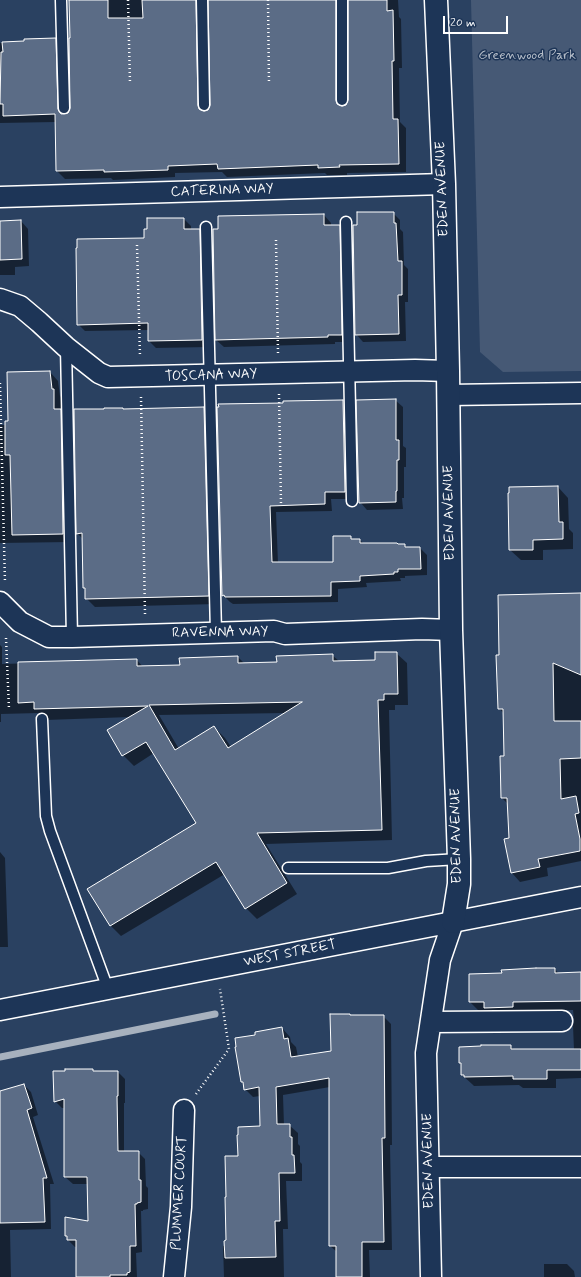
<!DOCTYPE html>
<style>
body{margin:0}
#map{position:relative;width:581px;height:1277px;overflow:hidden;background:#2a4161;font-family:Mynerve,sans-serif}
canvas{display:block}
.scale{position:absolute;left:443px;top:16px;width:65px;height:18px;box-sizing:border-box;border:2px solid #fff;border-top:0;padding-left:5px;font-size:12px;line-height:14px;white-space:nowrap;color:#fff;-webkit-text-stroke:3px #1d3557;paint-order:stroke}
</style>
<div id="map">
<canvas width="581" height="1277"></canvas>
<div class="scale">20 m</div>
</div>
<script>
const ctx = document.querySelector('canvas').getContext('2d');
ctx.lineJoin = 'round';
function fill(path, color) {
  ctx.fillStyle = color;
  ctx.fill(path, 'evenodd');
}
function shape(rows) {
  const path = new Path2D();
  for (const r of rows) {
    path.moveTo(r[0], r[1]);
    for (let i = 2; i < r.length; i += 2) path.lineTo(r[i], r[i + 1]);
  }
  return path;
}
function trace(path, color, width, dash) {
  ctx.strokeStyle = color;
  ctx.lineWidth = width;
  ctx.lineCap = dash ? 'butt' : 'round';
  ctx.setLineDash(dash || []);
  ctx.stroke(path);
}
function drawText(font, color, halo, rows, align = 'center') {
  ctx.font = font + ' Mynerve,sans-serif';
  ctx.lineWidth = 3;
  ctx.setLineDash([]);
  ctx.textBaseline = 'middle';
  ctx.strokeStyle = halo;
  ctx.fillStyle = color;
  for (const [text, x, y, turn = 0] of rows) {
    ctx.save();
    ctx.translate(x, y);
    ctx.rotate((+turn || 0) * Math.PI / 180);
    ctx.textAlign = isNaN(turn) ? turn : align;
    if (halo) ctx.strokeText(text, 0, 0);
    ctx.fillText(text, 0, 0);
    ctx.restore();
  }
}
fill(shape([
 [471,0,581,0,581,371,503,372,480,352]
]), '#465975');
fill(shape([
 [70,0,398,0,399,17,401,19,402,68,399,68,400,122,406,128,406,172,347,173,347,175,327,175,325,173,227,177,222,172,175,173,175,177,113,180,111,178,65,179,57,171,56,122,0,123,0,43,55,39,63,47,65,115,70,112],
 [210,1,210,109,205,112,203,9,204,4],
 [350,1,348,104,343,107,343,8,344,4],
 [393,213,400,220,400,229,403,232,404,265,408,269,408,302,405,302,406,341,363,342,356,334,358,226],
 [324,215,331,223,331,226,339,226,346,233,349,342,335,342,335,344,224,347,216,340],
 [184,219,191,226,191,230,199,230,206,237,209,347,156,348,149,341,149,330,85,331,78,324,145,239],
 [21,221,28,229,29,266,15,267,15,275,0,275,0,222],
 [50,372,58,381,60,396,62,398,62,412,69,419,71,542,0,543,0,425,6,425,9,422],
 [395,400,403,407,403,446,406,448,406,467,404,467,404,498,402,498,403,509,367,510,360,502],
 [343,401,350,408,352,499,331,499,332,511,276,512,278,563,334,563,350,537,354,540,360,540,364,544,405,545,408,548,420,548,427,555,427,575,405,576,405,578,400,578,401,581,366,583,367,587,338,589,338,602,233,604,230,602,223,595,218,408],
 [204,408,212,417,217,604,95,607,86,598,86,590,84,588,83,539,77,533,105,410],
 [558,487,568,498,569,529,573,533,573,549,543,550,543,560,521,560,510,550],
 [581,594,581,861,547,868,548,876,520,882,512,873,509,805,502,798,505,757,504,714,499,708,500,656],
 [0,645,2,647,2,664,137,660,143,667,181,666,238,657,244,663,278,663,332,655,339,661,376,661,396,653,407,663,408,705,395,705,395,710,389,710,392,840,266,844,297,894,257,919,246,908,225,874,121,936,111,926,197,823,154,753,134,766,123,755,131,717,46,720,39,713,1,714,1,722,0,722],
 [287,713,231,747,225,738,214,727,179,749,159,715],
 [0,852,5,858,8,947,0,947],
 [555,969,559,974,581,974,581,1078,556,1079,556,1088,523,1088,519,1085,474,1086,472,1084,462,1075,462,1065,460,1063,510,1046,514,1050,574,1050,573,1026,574,1020,573,1010,522,1011,522,1016,494,1016,489,1011,479,1011,470,1002,470,975,503,974],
 [331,1015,350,1015,352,1016,383,1016,391,1024,392,1145,390,1145,392,1250,369,1250,370,1277,337,1277,337,1252,330,1246,330,1087,283,1095,284,1125,289,1125,298,1133,298,1144,300,1146,300,1162,302,1164,302,1181,286,1181,288,1229,283,1229,284,1277,224,1277,223,1246,226,1246,227,1241,239,1157,261,1127,260,1096,253,1097,245,1089,244,1085,242,1082,256,1035,282,1028,290,1037,291,1042,296,1047,298,1057,332,1052],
 [66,1070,93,1070,96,1072,118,1072,125,1079,125,1103,124,1103,124,1152,138,1152,145,1159,146,1186,148,1188,148,1209,143,1210,143,1211,141,1211,142,1252,136,1253,137,1277,77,1277,77,1247,75,1247,68,1240,68,1238,66,1236,89,1222,88,1184,73,1184,65,1177,65,1108,62,1108,55,1101],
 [24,1085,31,1092,38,1115,33,1117,54,1184,50,1184,51,1229,10,1230,11,1277,0,1277,0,1092],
 [544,1264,567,1264,574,1271,575,1277,544,1277]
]), '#0007');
trace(shape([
 [0,1057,215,1014]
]), '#a7b1be', 7);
const building = shape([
 [69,0,108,0,108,18,143,18,142,0,196,0,198,105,199,109,204,111,208,110,210,105,208,0,336,0,336,100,337,104,342,106,346,105,348,100,348,0,387,0,387,11,393,10,394,61,392,61,393,119,398,119,399,164,339,165,340,167,318,168,318,165,218,169,217,164,168,166,168,170,104,172,104,170,56,171,55,114,3,116,3,104,0,104,1,52,3,52,2,42,24,41,24,39,56,38,58,109,61,114,68,113,70,108,69,38,70,38,69,0],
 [357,212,394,212,394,223,396,223,398,261,402,261,402,295,398,295,399,334,355,335,353,225,357,225,357,212],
 [324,214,324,225,340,225,342,335,328,335,328,337,215,340,213,229,218,229,218,216,324,214],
 [147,218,184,218,184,229,200,229,202,340,148,341,148,323,77,325,76,248,77,248,77,239,144,238,144,229,147,229,147,218],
 [21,220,22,259,0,260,0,221,21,220],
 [50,371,52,389,54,389,54,409,61,409,63,534,12,535,10,455,5,455,5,421,8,421,7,372,50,371],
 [396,399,396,440,399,440,399,460,397,460,397,491,396,491,396,502,359,503,356,400,396,399],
 [343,400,345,492,325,492,325,504,270,506,272,562,333,562,333,536,351,536,351,539,360,539,360,543,397,543,398,544,405,544,405,547,420,547,421,569,398,569,398,572,394,572,394,574,360,576,360,581,331,582,331,596,225,597,224,595,222,596,217,407,219,407,218,404,283,403,283,401,343,400],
 [204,407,209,596,85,599,85,588,83,588,82,533,76,534,74,409,104,409,104,408,123,408,123,409,204,407],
 [558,486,559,522,563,522,563,539,533,540,533,550,509,550,508,493,509,493,509,487,558,486],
 [581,593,581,675,553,663,554,721,581,721,581,758,560,759,561,799,576,796,579,813,575,814,580,839,580,851,538,859,540,867,511,873,504,839,509,838,507,798,501,798,500,756,504,756,503,709,498,709,496,655,499,655,498,595,581,593],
 [375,652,397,652,398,694,384,694,384,700,378,700,382,830,257,833,287,883,245,909,216,862,110,926,87,889,196,823,146,742,122,756,107,730,148,706,34,709,34,702,18,703,18,662,137,659,137,666,180,665,179,658,238,656,238,663,277,662,276,656,333,654,333,661,375,660,375,652],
 [302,702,228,748,214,726,175,750,149,705,302,702],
 [536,968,555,968,555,973,581,972,581,1001,513,1002,513,1007,484,1008,484,1002,469,1002,469,974,502,973,501,970,536,968],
 [330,1014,350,1014,350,1015,384,1015,385,1138,382,1138,384,1242,362,1242,362,1277,336,1277,336,1246,329,1246,329,1078,276,1087,277,1124,290,1124,290,1137,292,1137,292,1155,294,1155,295,1173,279,1173,280,1221,275,1221,276,1257,225,1258,224,1241,226,1240,225,1197,226,1197,225,1156,238,1156,237,1135,238,1135,238,1127,260,1126,259,1087,244,1090,243,1082,241,1082,235,1047,236,1047,235,1038,255,1035,255,1032,282,1027,284,1039,288,1038,291,1057,331,1051,330,1014],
 [481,1045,511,1045,511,1049,581,1049,581,1070,547,1070,547,1079,513,1079,513,1076,464,1077,464,1075,461,1075,461,1063,459,1063,459,1047,481,1046,481,1045],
 [65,1069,93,1069,93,1071,118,1071,118,1096,117,1096,118,1151,139,1151,139,1180,141,1180,141,1202,137,1203,137,1204,135,1204,136,1246,130,1246,130,1272,127,1273,127,1275,110,1275,110,1277,76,1277,76,1240,67,1240,67,1236,65,1236,65,1217,88,1221,87,1177,64,1177,64,1099,54,1102,53,1071,65,1071,65,1069],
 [24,1084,32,1108,27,1110,47,1178,43,1178,45,1222,0,1223,0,1091,24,1084]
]);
fill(building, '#5b6c86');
trace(building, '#fff', 1);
const service = shape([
 [61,0,64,108],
 [202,0,204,105],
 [342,0,342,100],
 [346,222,352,501],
 [206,227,216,633],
 [66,347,72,637],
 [42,719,46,816,50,831,108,989],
 [288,868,388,868,426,861,459,859]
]);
const minor = shape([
 [0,197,444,184],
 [0,299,20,306,39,322,66,347,99,373,108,377,415,370,448,371],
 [448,395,581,393],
 [0,602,20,622,49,637,72,637,274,631,285,634,422,629,451,630],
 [0,1010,581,897],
 [431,1022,562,1021],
 [429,1167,581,1167],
 [174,1277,181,1207,184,1110],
 [431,1277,426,1053,440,960,453,922]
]);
const tertiary = shape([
 [436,0,444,184,448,371,451,630,459,859,459,884,453,922]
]);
trace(service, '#fff', 13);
trace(minor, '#fff', 23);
trace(tertiary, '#fff', 25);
trace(shape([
 [128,0,130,83],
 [268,0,269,84],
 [276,240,278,353],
 [137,245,140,356],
 [0,383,5,583],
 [279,394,281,504],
 [141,397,145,614],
 [6,638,9,709],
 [196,1094,229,1049,220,989]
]), '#fff', 2.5, [1, 3]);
trace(service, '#1d3557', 10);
trace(minor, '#1d3557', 20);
trace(tertiary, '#1d3557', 22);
drawText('14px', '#b5bdc8', '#1d3557', [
 ["Greenwood Park",527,56]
]);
drawText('14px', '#fff', '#1d3557', [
 ["EDEN AVENUE",443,189,-92],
 ["CATERINA WAY",222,191,-2],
 ["TOSCANA WAY",211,376,-2],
 ["EDEN AVENUE",450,513,-91],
 ["RAVENNA WAY",220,633,-1],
 ["EDEN AVENUE",457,836,-91],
 ["WEST STREET",290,954,-11],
 ["EDEN AVENUE",429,1161,-91],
 ["PLUMMER COURT",180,1193,-87]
]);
</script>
